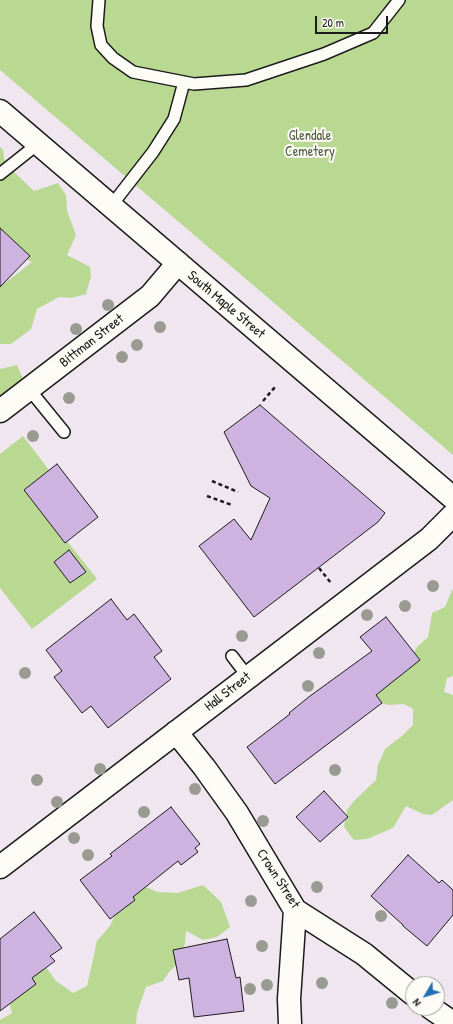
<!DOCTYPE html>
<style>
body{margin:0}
#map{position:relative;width:453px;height:1024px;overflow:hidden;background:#efe6f0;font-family:"Patrick Hand",sans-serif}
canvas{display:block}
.north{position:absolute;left:405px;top:976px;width:40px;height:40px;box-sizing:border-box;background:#fdfcf7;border:1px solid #a3a29f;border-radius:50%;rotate:232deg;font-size:11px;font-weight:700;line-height:16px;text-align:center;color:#1c1c1c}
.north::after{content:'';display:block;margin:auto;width:14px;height:18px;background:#1f6fb2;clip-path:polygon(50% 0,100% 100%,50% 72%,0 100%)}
.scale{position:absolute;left:315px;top:16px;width:73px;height:18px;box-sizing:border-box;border:2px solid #1c1c1c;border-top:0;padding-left:5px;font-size:12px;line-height:14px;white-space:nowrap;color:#1c1c1c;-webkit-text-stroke:3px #fdfcf7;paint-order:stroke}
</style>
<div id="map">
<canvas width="453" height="1024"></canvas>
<div class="north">N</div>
<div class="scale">20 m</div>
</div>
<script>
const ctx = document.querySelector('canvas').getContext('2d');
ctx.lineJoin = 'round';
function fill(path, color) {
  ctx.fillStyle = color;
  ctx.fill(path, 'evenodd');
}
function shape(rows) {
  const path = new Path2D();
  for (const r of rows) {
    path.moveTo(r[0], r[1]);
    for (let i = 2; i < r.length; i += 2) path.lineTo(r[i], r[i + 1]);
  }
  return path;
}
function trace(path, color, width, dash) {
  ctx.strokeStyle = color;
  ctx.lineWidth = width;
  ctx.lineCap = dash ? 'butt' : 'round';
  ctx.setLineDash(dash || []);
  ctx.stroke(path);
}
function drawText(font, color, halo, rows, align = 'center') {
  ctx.font = font + ' "Patrick Hand",sans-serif';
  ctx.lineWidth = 4;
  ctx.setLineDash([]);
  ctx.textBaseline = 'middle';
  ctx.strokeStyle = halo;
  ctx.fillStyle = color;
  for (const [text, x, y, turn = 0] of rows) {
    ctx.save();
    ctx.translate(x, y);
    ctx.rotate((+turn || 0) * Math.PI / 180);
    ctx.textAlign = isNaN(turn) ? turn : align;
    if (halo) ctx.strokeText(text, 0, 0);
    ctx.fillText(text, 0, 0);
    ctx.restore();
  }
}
fill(shape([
 [0,0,453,0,453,455,0,70],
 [0,147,3,150,4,159,13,171,34,191,58,183,66,195,67,211,76,235,67,255,90,267,91,276,86,294,71,298,59,297,37,309,31,329,11,344,0,344,0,286,9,280,32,262,18,255,0,264],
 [17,365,25,383,0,398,0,369],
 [23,436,49,470,24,490,65,542,67,541,97,579,32,629,0,588,0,454],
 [69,550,85,572,70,583,54,562],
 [452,590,453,590,453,676,447,678,444,692,453,695,453,800,432,815,423,814,406,806,393,828,367,839,354,840,344,827,347,810,354,801,376,780,378,765,385,749,402,736,413,725,413,709,404,704,389,705,373,701,365,691,412,656,417,647,428,637,432,613,445,607],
 [203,885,221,902,230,927,217,937,203,940,186,931,185,943,179,962,169,972,163,981,146,987,137,1013,136,1024,0,1024,0,1020,12,1013,8,998,43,963,56,981,73,993,87,986,97,941,110,926,122,900,146,887,157,892,178,893]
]), '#b9d992');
const building = shape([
 [0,228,30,256,0,287,0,228],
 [260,405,385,513,378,522,254,617,199,546,234,519,251,540,270,498,251,486,224,432,260,405],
 [57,464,98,517,65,543,24,490,57,464],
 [69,550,86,572,70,583,54,562,69,550],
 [111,599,127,620,134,614,153,639,162,651,154,657,171,679,108,728,91,706,82,713,54,677,62,671,46,650,111,599],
 [386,617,420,660,376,695,382,703,275,784,247,747,290,714,289,713,310,696,372,651,360,637,386,617],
 [324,791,348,817,320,842,296,817,324,791],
 [171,807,200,844,195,848,198,852,181,865,178,861,133,897,135,900,110,919,80,880,112,856,110,854,171,807],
 [408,855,439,883,442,880,453,890,453,915,427,946,403,926,403,925,371,896,408,855],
 [34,912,62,948,50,956,55,961,32,978,36,984,0,1011,0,939,34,912],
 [227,939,236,978,240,977,244,1011,194,1017,189,978,179,980,173,950,227,939]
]);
fill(building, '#ceb3e1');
trace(building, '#1c1c1c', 1);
const lane = shape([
 [99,0,97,26,101,45,113,58,133,72,194,84,246,80,324,54,373,33,399,0],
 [0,174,39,143],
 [111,206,153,152,174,119,184,82],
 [29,389,64,432],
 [232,656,248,677]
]);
const street = shape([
 [0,411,150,296,178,263],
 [176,732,204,767,237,813,295,910,364,954,413,994],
 [0,867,429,539,453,515],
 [431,1008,453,1023],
 [290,1024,289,999,295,910]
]);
const secondary = shape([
 [0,111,453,498]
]);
trace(lane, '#1c1c1c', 14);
trace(street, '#1c1c1c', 25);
trace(secondary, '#1c1c1c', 25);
trace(shape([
 [263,401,275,387],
 [212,481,238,492],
 [207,496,232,505],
 [319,568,331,583]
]), '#1c1c1c', 2.5, [4, 3]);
trace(lane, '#fdfcf7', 11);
trace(street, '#fdfcf7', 22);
trace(secondary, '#fdfcf7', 22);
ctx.fillStyle = '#999b92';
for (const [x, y] of [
 [108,305],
 [160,327],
 [76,329],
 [137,345],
 [122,357],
 [69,398],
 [33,436],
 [433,586],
 [405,606],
 [367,615],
 [242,636],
 [319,653],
 [25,673],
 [308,686],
 [100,769],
 [335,770],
 [37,780],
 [195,789],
 [57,802],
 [144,812],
 [263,821],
 [74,838],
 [88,855],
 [317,887],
 [251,901],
 [381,916],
 [262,946],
 [322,983],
 [267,985],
 [250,989],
 [392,1003]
]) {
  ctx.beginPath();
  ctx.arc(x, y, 6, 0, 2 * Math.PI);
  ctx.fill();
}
drawText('14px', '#535e45', '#fdfcf7', [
 ["Glendale",310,136],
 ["Cemetery",310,152]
]);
drawText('14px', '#1c1c1c', '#fdfcf7', [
 ["South Maple Street",226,305,40],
 ["Bittman Street",92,341,-38],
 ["Hall Street",228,692,-38],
 ["Crown Street",278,879,57]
]);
</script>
